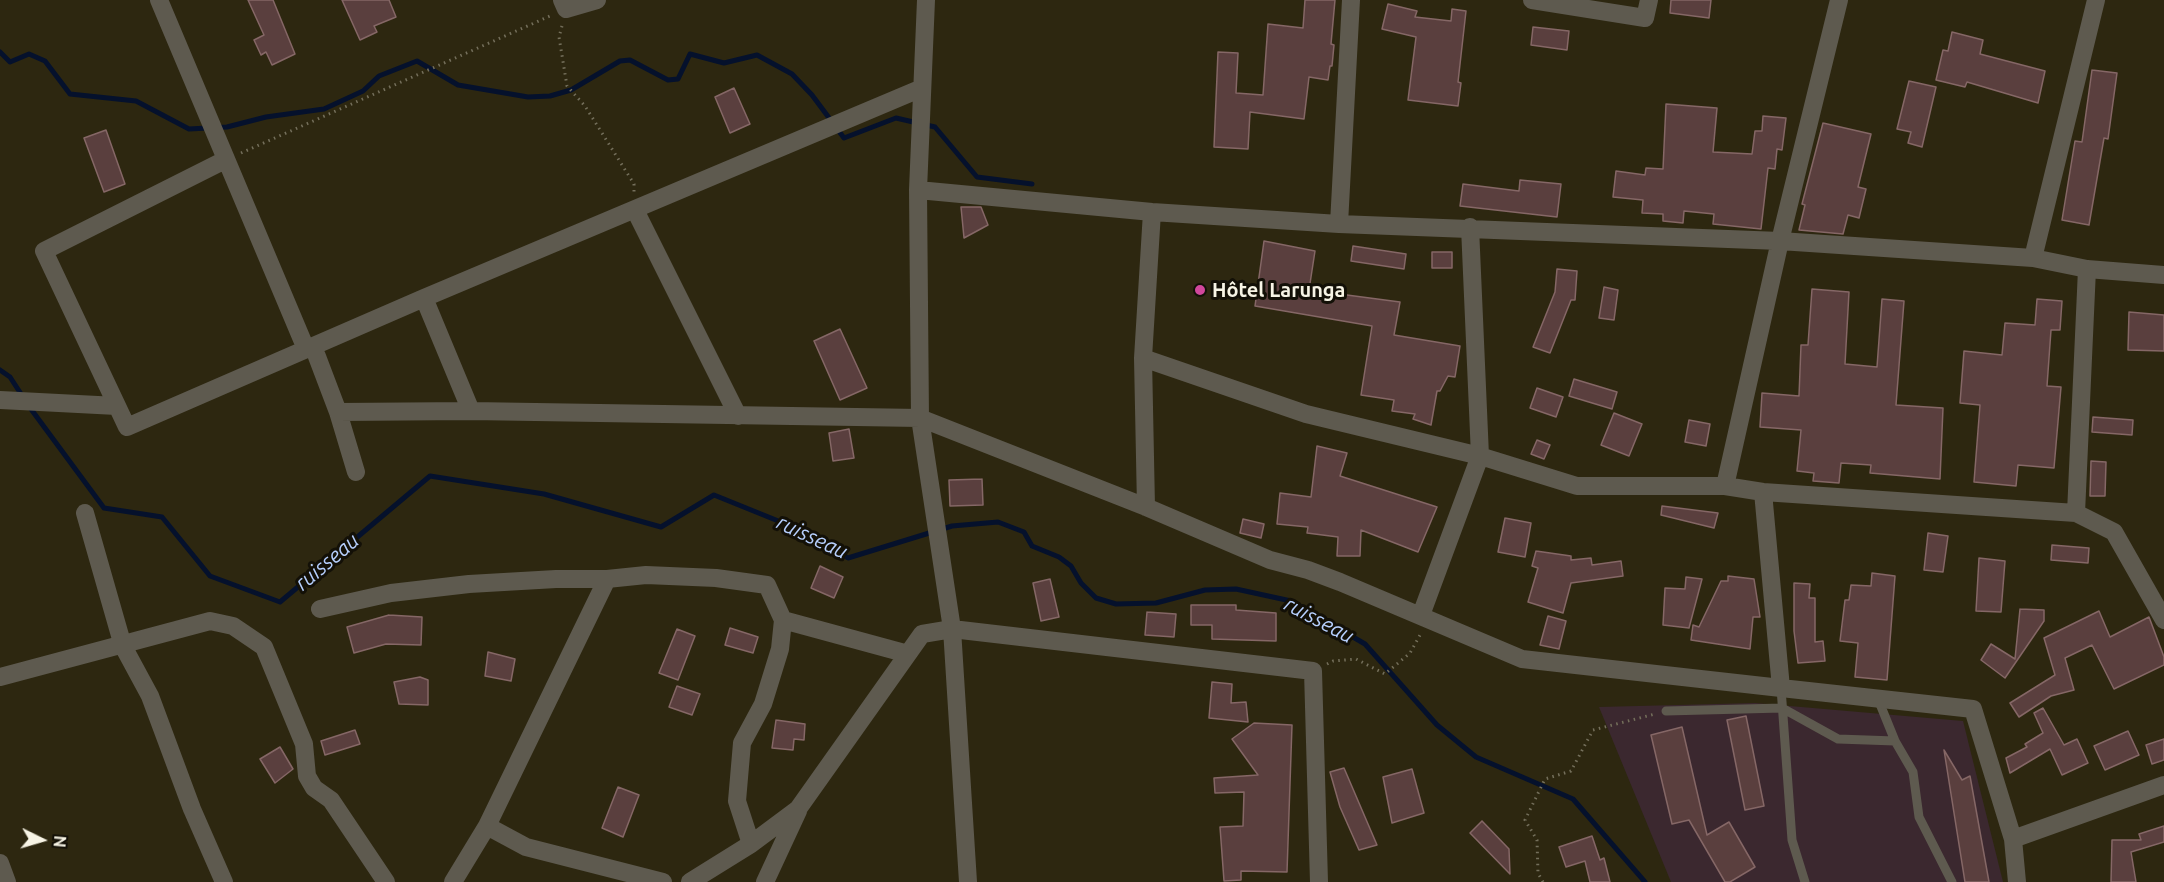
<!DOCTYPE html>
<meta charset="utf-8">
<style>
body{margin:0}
#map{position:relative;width:2164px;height:882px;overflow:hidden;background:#2d2710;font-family:Ubuntu,sans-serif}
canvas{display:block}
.north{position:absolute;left:12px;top:810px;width:60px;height:60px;-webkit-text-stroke:4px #131007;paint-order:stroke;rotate:95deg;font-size:16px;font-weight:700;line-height:24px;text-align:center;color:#f7f4e5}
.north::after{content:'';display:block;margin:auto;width:21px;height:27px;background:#f7f4e5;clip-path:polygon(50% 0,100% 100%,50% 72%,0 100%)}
</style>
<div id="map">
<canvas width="2164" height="882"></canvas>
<div class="north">N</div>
</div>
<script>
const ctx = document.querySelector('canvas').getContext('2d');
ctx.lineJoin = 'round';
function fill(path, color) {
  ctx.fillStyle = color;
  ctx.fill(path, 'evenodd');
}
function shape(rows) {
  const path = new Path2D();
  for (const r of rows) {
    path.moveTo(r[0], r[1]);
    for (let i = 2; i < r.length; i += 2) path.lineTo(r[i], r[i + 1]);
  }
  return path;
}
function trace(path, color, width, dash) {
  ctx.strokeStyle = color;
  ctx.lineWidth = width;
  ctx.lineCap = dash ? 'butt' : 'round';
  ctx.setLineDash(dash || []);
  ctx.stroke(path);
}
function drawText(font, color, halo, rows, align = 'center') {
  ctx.font = font + ' Ubuntu,sans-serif';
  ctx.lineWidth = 6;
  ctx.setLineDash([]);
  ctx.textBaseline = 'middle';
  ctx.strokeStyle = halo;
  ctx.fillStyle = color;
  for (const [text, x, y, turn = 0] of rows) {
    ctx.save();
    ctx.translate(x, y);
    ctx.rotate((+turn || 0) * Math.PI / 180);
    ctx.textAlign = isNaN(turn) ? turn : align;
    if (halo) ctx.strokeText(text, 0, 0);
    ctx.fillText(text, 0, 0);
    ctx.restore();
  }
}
fill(shape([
 [1755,703,1963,721,2003,882,1671,882,1599,707]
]), '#3b282f');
trace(shape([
 [0,52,10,62,29,54,45,61,70,94,136,101,189,129,227,127,266,117,324,109,363,91,379,76,417,61,458,85,528,97,550,96,571,90,620,61,630,60,668,80,678,79,690,54,724,63,757,55,792,74,812,95,844,138,896,118,935,127,977,177,1032,184],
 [0,370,10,377,23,397],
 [28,405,104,508,162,517,210,576,280,602,430,476,544,494,661,527,714,495,808,533,848,558,952,526,998,522,1024,532,1032,546,1059,557,1071,566,1081,583,1096,598,1116,604,1156,603,1205,590,1236,589,1291,601,1365,644,1437,725,1476,757,1573,799,1645,882]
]), '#05112c', 5);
const building = shape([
 [248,0,273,0,295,54,272,65,266,52,261,55,254,40,264,35,248,0],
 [342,0,389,0,396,17,374,26,377,32,360,40,342,0],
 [1305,0,1335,0,1331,44,1334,45,1332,66,1330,66,1328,80,1309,77,1304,119,1250,112,1248,149,1214,147,1218,52,1238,53,1236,93,1263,95,1268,24,1303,28,1305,0],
 [1671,0,1711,0,1709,18,1670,13,1671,0],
 [1388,4,1417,11,1415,17,1451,21,1452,9,1466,11,1458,82,1461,83,1458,106,1408,100,1416,37,1382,29,1388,4],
 [1533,27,1569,31,1567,50,1531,45,1533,27],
 [1952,32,1983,40,1980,54,2045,71,2038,103,1967,82,1965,87,1936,80,1943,50,1948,51,1952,32],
 [2092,70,2117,73,2108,139,2104,138,2089,225,2062,220,2075,141,2082,142,2092,70],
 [1909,81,1936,87,1922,147,1908,143,1911,132,1897,129,1909,81],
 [734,88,750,124,730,133,715,97,734,88],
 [1666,104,1717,108,1713,152,1752,154,1755,131,1762,131,1763,116,1786,118,1782,150,1777,149,1775,169,1768,168,1761,229,1713,224,1714,214,1684,211,1683,223,1663,221,1663,214,1642,213,1643,200,1613,197,1616,171,1645,175,1646,168,1663,169,1666,104],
 [1823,123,1871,134,1858,187,1866,189,1859,218,1848,215,1843,234,1799,230,1805,205,1802,204,1823,123],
 [106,130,125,184,104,192,84,138,106,130],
 [1520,180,1561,184,1557,217,1460,206,1463,184,1519,191,1520,180],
 [961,207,981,207,988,225,964,238,961,207],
 [1264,241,1315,251,1309,290,1400,302,1394,335,1460,346,1455,377,1448,376,1440,391,1437,391,1431,425,1413,419,1415,414,1392,411,1394,400,1361,395,1372,326,1255,306,1264,241],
 [1353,246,1406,254,1404,269,1351,261,1353,246],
 [1432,252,1452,252,1452,268,1432,268,1432,252],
 [1557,269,1577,271,1575,300,1571,300,1550,353,1533,347,1555,292,1557,269],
 [1604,287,1618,290,1614,320,1599,318,1604,287],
 [1812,289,1849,292,1845,364,1877,367,1882,299,1904,301,1896,405,1943,408,1940,479,1870,473,1871,465,1841,463,1839,483,1813,481,1814,473,1797,471,1801,430,1760,427,1762,393,1799,396,1801,345,1808,345,1812,289],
 [2037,299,2062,301,2060,330,2051,330,2047,386,2061,387,2054,468,2018,465,2016,486,1974,482,1980,405,1960,403,1964,351,2002,355,2005,323,2035,325,2037,299],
 [2129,312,2164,315,2164,351,2128,350,2129,312],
 [840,329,867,388,840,400,814,341,840,329],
 [1574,379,1617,392,1612,409,1569,396,1574,379],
 [1537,388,1563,397,1556,417,1530,408,1537,388],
 [1614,413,1642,424,1629,456,1601,445,1614,413],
 [2093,417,2133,420,2132,435,2092,432,2093,417],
 [1689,420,1710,424,1706,446,1685,442,1689,420],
 [849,429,854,458,833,461,829,433,849,429],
 [1537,440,1550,445,1544,459,1531,454,1537,440],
 [1317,446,1347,453,1340,476,1437,507,1418,552,1361,530,1360,556,1337,556,1338,537,1307,533,1308,527,1277,524,1280,493,1311,497,1317,446],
 [2091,461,2106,462,2105,496,2090,496,2091,461],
 [982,479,983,505,950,506,949,480,982,479],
 [1662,506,1718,513,1714,528,1661,515,1662,506],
 [1505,518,1531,523,1525,557,1498,552,1505,518],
 [1243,519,1264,524,1261,538,1240,533,1243,519],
 [1928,533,1948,536,1943,572,1924,570,1928,533],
 [2052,545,2089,548,2088,563,2051,560,2052,545],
 [1536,551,1571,556,1571,560,1591,558,1592,565,1621,561,1623,576,1571,583,1563,613,1528,602,1538,568,1532,566,1536,551],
 [1979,558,2005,561,2001,612,1976,611,1979,558],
 [820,566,843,577,834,598,811,588,820,566],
 [1872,573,1895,576,1887,680,1855,677,1858,643,1840,641,1845,600,1849,600,1851,585,1871,586,1872,573],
 [1728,576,1754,579,1760,617,1753,617,1750,649,1691,640,1693,625,1699,627,1721,581,1728,581,1728,576],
 [1686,577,1702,579,1689,628,1663,625,1665,588,1685,589,1686,577],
 [1050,579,1059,617,1041,621,1033,583,1050,579],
 [1794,583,1810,584,1809,598,1815,598,1815,642,1823,641,1825,661,1798,663,1794,631,1794,583],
 [1191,605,1236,605,1236,610,1276,613,1276,641,1212,639,1212,625,1191,625,1191,605],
 [2020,609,2044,610,2044,621,2005,678,1981,660,1991,644,2015,659,2020,609],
 [2099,611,2110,637,2149,617,2164,657,2164,665,2114,689,2092,645,2065,658,2074,690,2051,696,2019,717,2010,703,2055,675,2044,638,2099,611],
 [1147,612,1176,614,1174,637,1145,635,1147,612],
 [389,615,422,617,421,645,386,644,354,653,347,627,389,615],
 [1548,616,1566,621,1559,649,1540,645,1548,616],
 [730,628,758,637,753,653,725,645,730,628],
 [677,629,695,636,678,680,659,673,677,629],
 [488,652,515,659,511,681,485,676,488,652],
 [420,677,428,680,428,705,399,704,394,682,420,677],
 [1212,682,1232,684,1231,703,1246,702,1248,722,1209,718,1212,682],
 [677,686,700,694,692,715,669,707,677,686],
 [2043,708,2064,745,2077,739,2088,763,2062,775,2050,749,2010,773,2006,758,2027,747,2025,744,2043,733,2034,713,2043,708],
 [1746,716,1764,806,1745,810,1727,720,1746,716],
 [776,720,805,724,804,740,794,739,793,750,772,748,776,720],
 [1254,723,1292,725,1287,872,1241,871,1241,880,1224,881,1220,827,1243,826,1244,792,1215,793,1214,778,1258,775,1232,739,1254,723],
 [1682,727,1707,835,1729,822,1755,867,1730,882,1725,882,1689,820,1672,824,1651,735,1682,727],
 [355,730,360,744,325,755,321,741,355,730],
 [2128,731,2139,755,2105,770,2094,746,2128,731],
 [2164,739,2164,760,2152,764,2146,745,2164,739],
 [280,747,293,769,275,783,260,759,280,747],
 [1944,750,1962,780,1970,776,1989,882,1965,882,1944,750],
 [1344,768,1377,845,1359,850,1340,807,1330,772,1344,768],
 [1412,769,1424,813,1392,823,1383,777,1412,769],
 [618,787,639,795,623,837,602,828,618,787],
 [1482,821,1509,849,1510,874,1470,833,1482,821],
 [2164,826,2164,842,2131,852,2136,882,2111,882,2112,840,2141,840,2139,834,2164,826],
 [1592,836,1600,860,1604,858,1610,882,1590,882,1585,861,1566,867,1559,847,1592,836]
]);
fill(building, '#5a3f3e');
trace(building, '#856766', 1.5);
trace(shape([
 [562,26,559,37,567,86,585,106,634,184,634,192],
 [241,153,550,16],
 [1327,664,1333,661,1356,659,1385,674,1410,653,1420,635],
 [1543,882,1538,873,1537,840,1525,820,1545,779,1571,771,1593,730,1655,714]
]), '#746f5b', 3, [1.5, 4.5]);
trace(shape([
 [1781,688,1792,840,1805,882],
 [1878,699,1895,741,1913,772,1919,817,1952,882],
 [1666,711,1782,708,1838,739,1895,741]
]), '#5e5a4f', 9);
trace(shape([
 [159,0,306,349],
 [562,0,566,9,597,0],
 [926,0,918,190,920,418,952,629,968,882],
 [1532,0,1645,18,1649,0],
 [225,160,44,251,127,427,424,298,922,88],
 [918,190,1152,212,1339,224,1780,241,2033,258,2087,269,2164,275],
 [635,210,738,416],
 [1339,224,1351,0],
 [2033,258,2096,0],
 [424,298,471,411,920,418,1146,507,1270,560,1308,570,1340,582,1522,659,1781,688],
 [313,346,338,412,356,472],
 [1143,358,1306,414,1480,456,1577,486,1725,486,1763,492,2076,513,2114,532,2164,620],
 [0,400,117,406],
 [338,412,471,411],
 [1725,486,1780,241,1839,0],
 [1763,492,1781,688,1973,709,2013,839,2164,785],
 [1146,507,1143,358,1152,212],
 [85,513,123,646,150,696,192,809,224,882],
 [2076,513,2087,269],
 [607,579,487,826,526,847,663,882],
 [320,609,391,593,469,584,556,579,607,579,646,575,716,578,767,585,783,620,908,654],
 [1421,615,1480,456,1470,227],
 [0,677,210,621,233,626,264,647,304,744,307,776,314,788,331,800,386,882],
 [2013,839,2017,882],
 [751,844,737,801,742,743,763,704,780,649,783,620],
 [0,863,7,882],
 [453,882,487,826],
 [690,882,751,844,798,809,922,634,952,629,1313,671,1319,882],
 [765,882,798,811]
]), '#5e5a4f', 18);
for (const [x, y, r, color] of [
 [1200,290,6,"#d1479c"]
]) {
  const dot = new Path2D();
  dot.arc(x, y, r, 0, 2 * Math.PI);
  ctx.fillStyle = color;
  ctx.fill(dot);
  trace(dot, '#131007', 2);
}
drawText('bold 20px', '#f7f4e5', '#131007', [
 ["Hôtel Larunga",1212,290]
], 'left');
drawText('italic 21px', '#b6cffd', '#131007', [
 ["ruisseau",812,537,25],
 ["ruisseau",327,562,-40],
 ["ruisseau",1319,620,28]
]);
</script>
